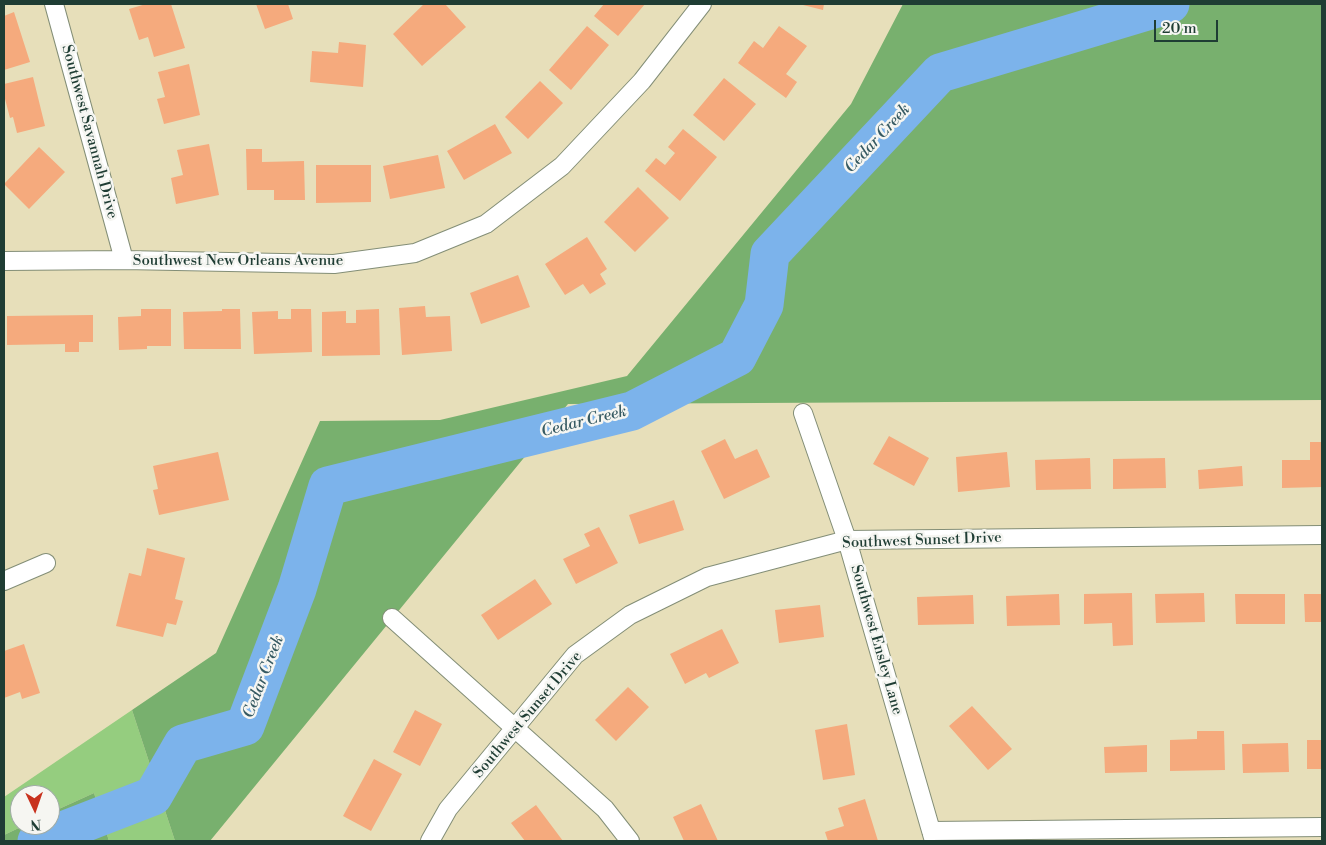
<!DOCTYPE html>
<style>
body{margin:0}
#map{position:relative;width:1326px;height:845px;overflow:hidden;background:#e7dfba;font-family:"Libre Bodoni",serif}
canvas{display:block}
.frame{position:absolute;inset:0;border:5px solid #1f3d34;pointer-events:none}
.north{position:absolute;left:10px;top:785px;width:50px;height:50px;box-sizing:border-box;background:#f6f6f2;border:1px solid #a0aca6;border-radius:50%;rotate:177deg;font-size:14px;font-weight:700;line-height:20px;text-align:center;color:#1f3d34}
.north::after{content:'';display:block;margin:auto;width:18px;height:22px;background:#c8321e;clip-path:polygon(50% 0,100% 100%,50% 72%,0 100%)}
.scale{position:absolute;left:1154px;top:20px;width:64px;height:22px;box-sizing:border-box;border:2px solid #1f3d34;border-top:0;padding-left:6px;font-size:15px;line-height:18px;white-space:nowrap;color:#1f3d34;-webkit-text-stroke:4px #f6f6f2;paint-order:stroke}
</style>
<div id="map">
<canvas width="1326" height="845"></canvas>
<div class="frame"></div>
<div class="north">N</div>
<div class="scale">20 m</div>
</div>
<script>
const ctx = document.querySelector('canvas').getContext('2d');
ctx.lineJoin = 'round';
function fill(path, color) {
  ctx.fillStyle = color;
  ctx.fill(path, 'evenodd');
}
function shape(rows) {
  const path = new Path2D();
  for (const r of rows) {
    path.moveTo(r[0], r[1]);
    for (let i = 2; i < r.length; i += 2) path.lineTo(r[i], r[i + 1]);
  }
  return path;
}
function trace(path, color, width, dash) {
  ctx.strokeStyle = color;
  ctx.lineWidth = width;
  ctx.lineCap = dash ? 'butt' : 'round';
  ctx.setLineDash(dash || []);
  ctx.stroke(path);
}
function drawText(font, color, halo, rows, align = 'center') {
  ctx.font = font + ' "Libre Bodoni",serif';
  ctx.lineWidth = 5;
  ctx.setLineDash([]);
  ctx.textBaseline = 'middle';
  ctx.strokeStyle = halo;
  ctx.fillStyle = color;
  for (const [text, x, y, turn = 0] of rows) {
    ctx.save();
    ctx.translate(x, y);
    ctx.rotate((+turn || 0) * Math.PI / 180);
    ctx.textAlign = isNaN(turn) ? turn : align;
    if (halo) ctx.strokeText(text, 0, 0);
    ctx.fillText(text, 0, 0);
    ctx.restore();
  }
}
fill(shape([
 [132,710,175,841,109,841,94,793,50,813,50,795,20,795,20,825,25,825,4,835,4,797]
]), '#95cd7f');
fill(shape([
 [903,4,1322,4,1322,400,568,404,210,841,175,841,132,710,216,653,320,421,440,420,627,376,851,104],
 [94,793,109,841,4,841,4,835,25,825,50,825,50,813]
]), '#78b06e');
trace(shape([
 [37,841,153,796,183,744,245,726,297,589,328,486,632,411,737,357,764,305,770,254,940,73,1170,4]
]), '#7cb3eb', 39);
fill(shape([
 [146,4,171,4,185,48,154,57,148,37,139,40,129,9],
 [256,4,288,4,293,19,265,29],
 [424,4,445,4,466,27,422,66,393,34],
 [604,4,645,4,618,36,594,16],
 [799,4,824,4,823,10],
 [14,12,30,62,4,70,4,16],
 [587,26,609,45,571,90,549,70],
 [779,26,807,46,786,74,797,82,786,98,738,63,754,41,763,48],
 [339,42,366,45,363,87,310,82,312,51,338,53],
 [189,64,200,115,164,124,157,99,165,97,158,72],
 [33,77,45,126,17,133,13,117,10,118,4,95,4,84],
 [724,78,756,104,724,141,693,115],
 [540,81,563,103,528,139,505,117],
 [495,124,512,153,464,180,447,151],
 [683,129,717,157,680,201,645,171,656,158,665,165,675,153,668,147],
 [209,144,219,195,176,204,171,178,183,175,177,150],
 [39,147,65,172,29,209,4,184],
 [246,149,262,149,262,162,304,161,305,200,274,200,274,190,247,190],
 [438,155,445,188,390,199,383,166],
 [316,165,371,165,371,202,316,203],
 [638,187,669,218,635,252,604,222],
 [587,237,607,269,600,274,606,284,590,294,583,284,565,295,545,264],
 [518,275,530,307,481,324,470,293],
 [425,306,426,317,450,316,452,351,402,355,399,308],
 [141,309,171,309,171,346,147,346,147,349,119,350,118,317,141,316],
 [222,309,240,309,241,349,184,349,183,312,222,311],
 [291,309,311,309,312,352,254,354,252,312,278,311,278,319,291,319],
 [379,309,380,355,322,356,322,312,346,311,346,323,356,323,356,310],
 [93,315,93,342,79,342,79,352,65,352,65,344,7,345,7,316],
 [889,436,929,458,914,486,873,464],
 [725,439,735,459,757,449,770,477,724,499,701,451],
 [1310,442,1322,442,1322,487,1282,488,1282,460,1310,460],
 [218,452,229,500,159,515,153,490,158,489,153,466],
 [1007,452,1010,487,958,492,956,457],
 [1090,458,1091,489,1036,490,1035,460],
 [1165,458,1166,488,1113,489,1113,459],
 [1242,466,1243,486,1199,489,1198,470],
 [674,500,684,530,639,544,629,515],
 [599,527,618,563,576,584,563,559,590,546,584,534],
 [147,548,185,558,175,599,183,601,176,625,167,623,163,637,116,626,129,573,141,576],
 [535,579,552,604,498,640,481,615],
 [1132,593,1133,645,1113,646,1112,623,1084,624,1084,594],
 [1204,593,1205,622,1156,623,1155,594],
 [1059,594,1060,625,1007,626,1006,596],
 [1235,594,1285,594,1285,624,1236,624],
 [1304,594,1322,594,1322,622,1305,622],
 [973,595,974,624,918,625,917,597],
 [820,605,824,637,779,643,775,610],
 [722,629,739,663,709,678,706,673,685,684,670,654],
 [24,644,40,693,22,699,20,692,4,698,4,651],
 [628,687,649,707,616,741,595,720],
 [972,706,1012,749,988,770,949,726],
 [415,710,442,724,420,766,393,752],
 [847,724,855,775,823,780,815,730],
 [1197,731,1224,731,1225,770,1170,771,1170,740,1197,739],
 [1307,740,1322,740,1322,769,1307,769],
 [1288,743,1289,772,1243,773,1242,744],
 [1147,745,1147,772,1105,773,1104,747],
 [374,759,402,774,371,831,343,816],
 [865,799,878,841,828,841,825,832,844,826,838,808],
 [701,804,718,841,684,841,673,817],
 [536,805,563,841,525,841,511,823]
]), '#f5aa7d');
const minor = shape([
 [54,4,124,260],
 [4,261,124,260,334,264,415,253,486,224,562,166,642,81,702,4],
 [803,413,847,540,934,841],
 [4,581,46,563],
 [392,618,605,809,630,841],
 [931,831,1322,827],
 [430,841,448,809,575,655,630,615,707,577,847,540,1322,535]
]);
trace(minor, '#838e77', 20);
trace(minor, '#fff', 18);
drawText('15px', '#1f3d34', '#f6f6f2', [
 ["Southwest Savannah Drive",89,132,75],
 ["Southwest New Orleans Avenue",238,261],
 ["Southwest Sunset Drive",922,541,-2],
 ["Southwest Ensley Lane",876,640,74],
 ["Southwest Sunset Drive",528,715,-50]
]);
drawText('italic 16px', '#365a62', '#f6f6f2', [
 ["Cedar Creek",878,139,-47],
 ["Cedar Creek",584,422,-14],
 ["Cedar Creek",264,677,-69]
]);
</script>
